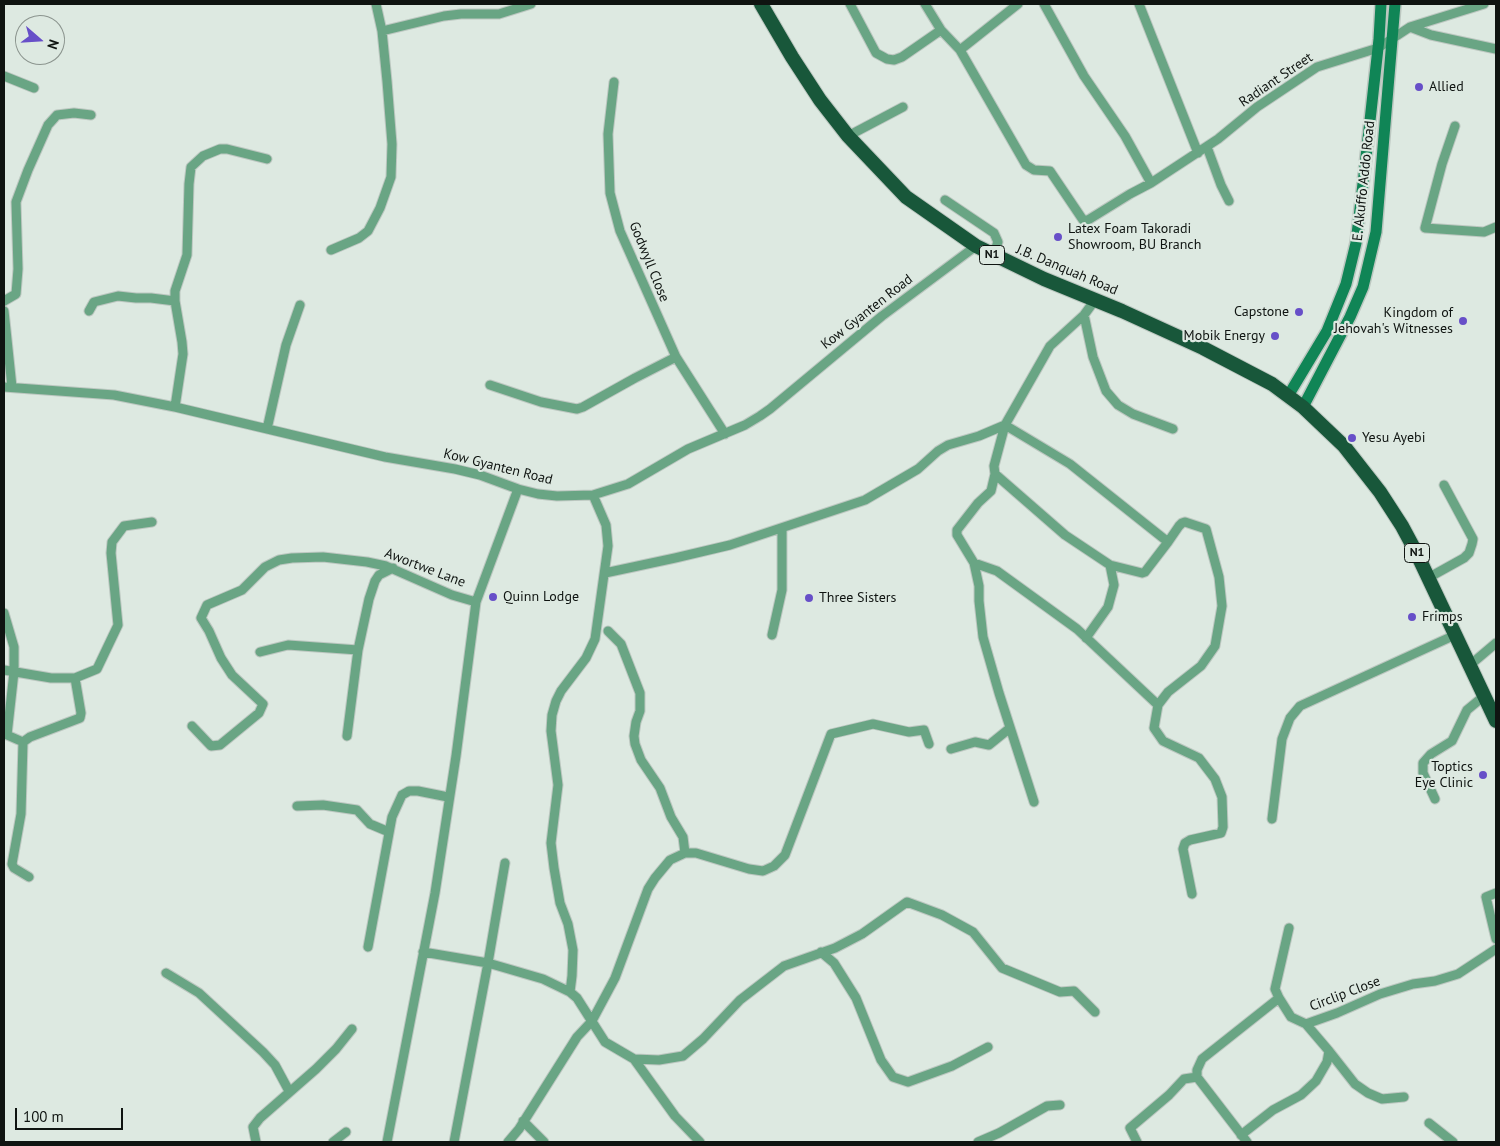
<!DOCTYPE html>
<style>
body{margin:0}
#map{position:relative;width:1500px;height:1146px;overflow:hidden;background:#dde9e1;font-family:"PT Sans",sans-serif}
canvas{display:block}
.frame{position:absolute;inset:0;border:5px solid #0f1411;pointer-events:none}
.north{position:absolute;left:15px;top:15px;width:50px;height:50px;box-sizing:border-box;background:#dde9e1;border:1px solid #8b948e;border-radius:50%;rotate:109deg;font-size:14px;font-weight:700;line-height:20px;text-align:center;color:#0f1411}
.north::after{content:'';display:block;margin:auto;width:18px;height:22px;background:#674fc8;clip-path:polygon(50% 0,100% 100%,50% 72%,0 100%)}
.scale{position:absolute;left:15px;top:1108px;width:108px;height:22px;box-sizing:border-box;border:2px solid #0f1411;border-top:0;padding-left:6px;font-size:15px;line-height:18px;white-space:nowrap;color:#0f1411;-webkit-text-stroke:4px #dde9e1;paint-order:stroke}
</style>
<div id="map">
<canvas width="1500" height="1146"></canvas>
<div class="frame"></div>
<div class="north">N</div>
<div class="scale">100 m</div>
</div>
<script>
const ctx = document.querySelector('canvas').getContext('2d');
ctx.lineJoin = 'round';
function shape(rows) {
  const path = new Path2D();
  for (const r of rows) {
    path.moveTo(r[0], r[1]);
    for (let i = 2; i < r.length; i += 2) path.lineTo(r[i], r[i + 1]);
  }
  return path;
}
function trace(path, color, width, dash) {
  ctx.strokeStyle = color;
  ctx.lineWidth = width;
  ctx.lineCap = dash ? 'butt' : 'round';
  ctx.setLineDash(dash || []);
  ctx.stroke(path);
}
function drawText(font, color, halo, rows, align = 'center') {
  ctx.font = font + ' "PT Sans",sans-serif';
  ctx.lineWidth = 4.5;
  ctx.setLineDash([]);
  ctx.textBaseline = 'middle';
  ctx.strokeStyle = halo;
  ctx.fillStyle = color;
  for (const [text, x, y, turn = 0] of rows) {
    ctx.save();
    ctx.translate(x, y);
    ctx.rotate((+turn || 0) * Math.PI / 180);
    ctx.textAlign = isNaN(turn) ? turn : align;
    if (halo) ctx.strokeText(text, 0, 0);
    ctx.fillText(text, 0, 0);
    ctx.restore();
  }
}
const minor = shape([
 [850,4,876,53,887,59,894,60,902,57,941,30],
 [925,4,941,30,960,50],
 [1018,4,960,50,1026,165,1034,170,1050,171,1083,220,1088,220,1130,194,1151,183],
 [1044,4,1084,76,1125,136,1151,183,1218,139,1257,107,1317,67,1378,48,1410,27,1484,4],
 [1139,4,1198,153],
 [1410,27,1431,35,1496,49],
 [382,31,444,16,461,14,499,14,531,4],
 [4,76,34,88],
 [614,82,608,134,610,193,620,231,676,357,725,434],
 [1455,126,1442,164,1425,228,1484,232,1496,227],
 [848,136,903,107],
 [1207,147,1221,185,1229,201],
 [945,200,994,233,998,242,993,255],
 [331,250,359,238,368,231,380,208,391,177,392,144,387,81,382,31,376,4],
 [4,301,16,294,18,269,16,202,28,170,48,125,57,115,74,113,91,115],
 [4,311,12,387],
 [89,311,94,302,118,296,136,298,151,298,175,301],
 [1084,315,1093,357,1106,391,1118,405,1133,414,1173,429],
 [490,385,541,402,577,409,583,407,635,378,676,357],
 [4,387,114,395,175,407,385,457,455,469,480,475,518,489,538,494,557,496,593,495,628,484,688,449,745,425,760,416,770,409,882,316,976,246],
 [175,407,183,354,182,342,175,301,175,291,187,255,189,184,191,167,203,156,220,149,227,149,267,159],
 [267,429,286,345,300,305],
 [995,474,991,491,978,503,957,530,957,535,974,563,979,586,979,601,983,637,999,693,1034,802],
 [1168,542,1070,464,1005,425,994,466,995,474,1065,535,1110,565,1142,573,1145,572,1168,542,1179,526,1182,523,1185,522,1206,529,1219,577,1222,606,1215,646,1201,666,1168,692,1158,705,1154,728,1163,741,1199,758,1215,779,1222,797,1223,827,1221,833,1190,840,1185,843,1183,849,1192,894],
 [974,563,997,571,1077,629,1158,705],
 [605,573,675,558,730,545,865,500,918,469,938,451,948,445,979,436,1005,425,1050,346,1084,315,1095,300],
 [1428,578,1464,558,1469,553,1472,544,1473,539,1444,485],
 [4,613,14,647,14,672,7,735,23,742],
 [608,631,621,644,640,693,640,711,636,722,634,736,635,744,641,760,660,788,671,817,683,837,685,853],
 [772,635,782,590,782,528],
 [1086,638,1108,607,1114,585,1110,565],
 [260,652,288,645,358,650],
 [1470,665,1496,643],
 [4,670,51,678,75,678,97,669,118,625,111,553,112,542,124,526,152,522],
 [192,726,211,746,220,745,259,713,263,704,232,675,221,658,209,631,201,618,207,605,242,590,265,567,279,560,292,558,323,557,367,562,386,566,452,595,476,602],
 [347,736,358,650,369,599,375,581,379,575,393,568],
 [951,749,975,742,989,745,1010,728],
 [1435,799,1423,773,1423,763,1431,754,1452,741,1467,710,1484,696],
 [297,806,323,805,357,810,370,824,389,832],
 [1272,819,1282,739,1290,718,1300,706,1455,635],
 [29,877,14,868,12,864,21,814,23,742,30,737,80,718,81,713,75,678],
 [1496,893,1486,897,1496,939],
 [1289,928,1275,989,1279,998,1291,1017,1306,1024,1337,1013,1380,994,1413,984,1435,981,1458,974,1496,949],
 [368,947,392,817,402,795,409,791,418,791,448,797],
 [423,952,488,963,543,979,570,992,577,998,605,1042,634,1059,675,1116,700,1142],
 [821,952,834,963,856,998,881,1060,893,1077,908,1082,952,1066,988,1047],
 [166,973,199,993,263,1052,275,1065,289,1091],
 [570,992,572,976,573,950,568,924,560,903,554,868,551,843,558,785,551,731,552,715,556,701,561,691,586,658,595,639,608,546,606,525,593,495],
 [1329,1051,1355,1084,1368,1093,1382,1099,1404,1097],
 [634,1059,659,1060,683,1056,703,1039,740,1000,784,966,835,948,862,934,907,902,942,915,973,932,1002,968,1060,992,1074,991,1095,1012],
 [523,1121,544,1142],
 [1429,1123,1453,1142],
 [1241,1135,1273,1110,1301,1095,1316,1081,1327,1062,1329,1051,1306,1024],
 [256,1142,253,1127,260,1118,316,1069,336,1049,352,1029],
 [333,1142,346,1132],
 [387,1142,435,893,456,756,476,602,518,489],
 [454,1142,488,963,505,863],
 [508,1142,519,1129,577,1037,592,1021,615,978,648,889,655,878,670,860,685,853,696,853,749,869,763,871,774,866,785,855,831,734,873,724,909,732,924,730,929,744],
 [978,1142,999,1133,1047,1106,1060,1105],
 [1137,1142,1130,1128,1169,1095,1184,1079,1197,1077],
 [1247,1142,1197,1077,1197,1070,1202,1059,1279,998]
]);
const secondary = shape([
 [1288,396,1327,331,1346,284,1356,243,1364,175,1379,39,1381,4],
 [1303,407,1350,317,1363,287,1376,232,1395,4]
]);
const trunk = shape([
 [761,4,792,57,820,100,848,136,906,197,976,246,1044,279,1122,311,1203,348,1272,384,1303,407,1344,446,1380,492,1402,526,1417,554,1496,721]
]);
trace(minor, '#bcc7c0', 11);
trace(secondary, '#bcc7c0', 14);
trace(trunk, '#bcc7c0', 16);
trace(minor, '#69a584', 9);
trace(secondary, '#108556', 11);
trace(trunk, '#18573a', 14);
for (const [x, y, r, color] of [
 [1419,87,5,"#674fc8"],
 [1058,237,5,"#674fc8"],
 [1299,312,5,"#674fc8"],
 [1463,321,5,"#674fc8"],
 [1275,336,5,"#674fc8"],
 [1352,438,5,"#674fc8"],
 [493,597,5,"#674fc8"],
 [809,598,5,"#674fc8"],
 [1412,617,5,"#674fc8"],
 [1483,775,5,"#674fc8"]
]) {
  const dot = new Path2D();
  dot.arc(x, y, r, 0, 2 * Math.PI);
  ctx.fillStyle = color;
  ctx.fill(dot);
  trace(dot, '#dde9e1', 2);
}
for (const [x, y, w] of [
 [992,255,25],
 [1417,553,25]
]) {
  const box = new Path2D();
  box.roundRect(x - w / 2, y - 9.5, w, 19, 4);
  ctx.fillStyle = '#dde9e1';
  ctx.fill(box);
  trace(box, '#0f1411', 1);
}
drawText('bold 12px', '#0f1411', null, [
 ["N1",992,255],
 ["N1",1417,553]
]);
drawText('14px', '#0f1411', '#dde9e1', [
 ["Radiant Street",1276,80,-34],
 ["E. Akuffo Addo Road",1364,181,-84],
 ["Godwyll Close",649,262,68],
 ["J.B. Danquah Road",1067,270,23],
 ["Kow Gyanten Road",867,312,-38],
 ["Kow Gyanten Road",498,467,14],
 ["Awortwe Lane",425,568,21],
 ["Circlip Close",1345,994,-21]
]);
drawText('14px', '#0f1411', '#dde9e1', [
 ["Allied",1429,87],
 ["Latex Foam Takoradi",1068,229],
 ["Showroom, BU Branch",1068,245],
 ["Capstone",1289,312,"right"],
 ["Kingdom of",1453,313,"right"],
 ["Jehovah's Witnesses",1453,329,"right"],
 ["Mobik Energy",1265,336,"right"],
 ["Yesu Ayebi",1362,438],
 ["Quinn Lodge",503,597],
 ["Three Sisters",819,598],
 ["Frimps",1422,617],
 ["Toptics",1473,767,"right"],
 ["Eye Clinic",1473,783,"right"]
], 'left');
</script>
